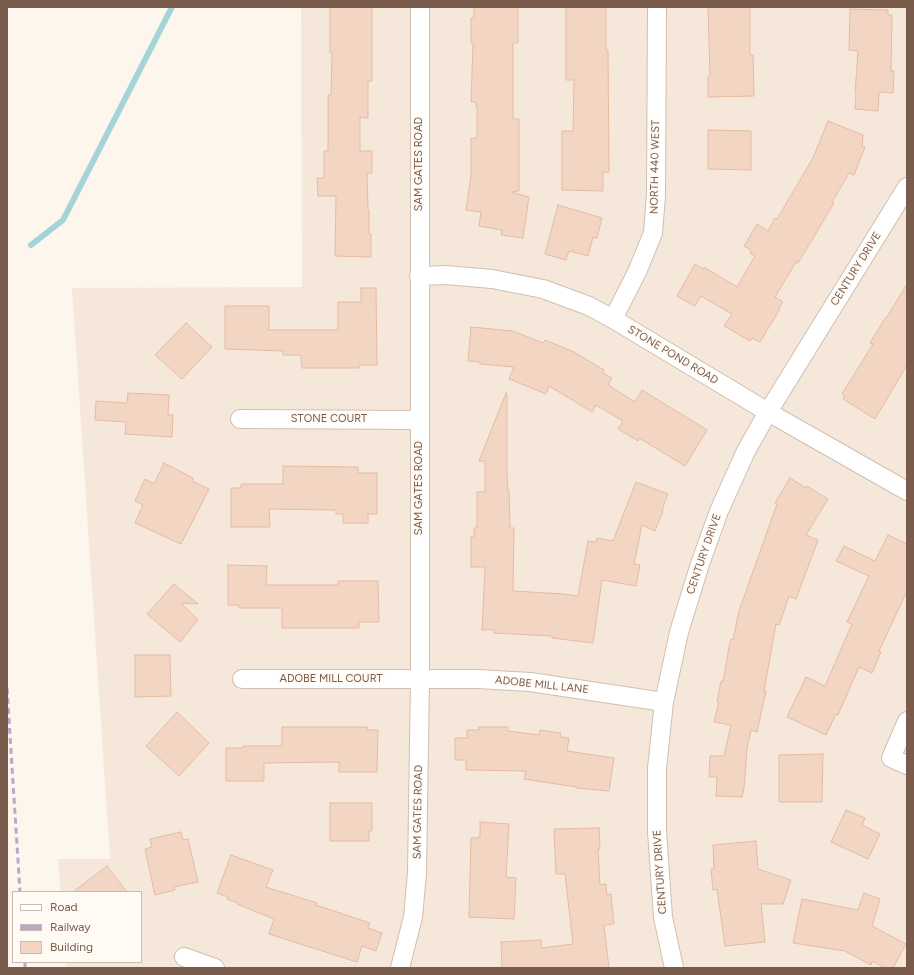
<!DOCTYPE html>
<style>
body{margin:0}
#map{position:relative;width:914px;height:975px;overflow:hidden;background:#fdf6ec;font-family:Figtree,sans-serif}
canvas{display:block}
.frame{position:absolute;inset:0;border:8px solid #7a5c4d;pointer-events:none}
.legend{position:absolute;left:12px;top:891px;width:130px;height:72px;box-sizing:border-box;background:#fffaf3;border:1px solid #cabbb1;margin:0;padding:5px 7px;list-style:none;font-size:12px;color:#7a5c4d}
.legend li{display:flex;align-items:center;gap:8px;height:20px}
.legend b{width:20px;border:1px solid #cabbb1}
</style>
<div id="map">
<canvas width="914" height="975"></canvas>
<div class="frame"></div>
<ul class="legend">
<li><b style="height:5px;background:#fff"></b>Road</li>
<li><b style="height:5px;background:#b9a8c9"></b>Railway</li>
<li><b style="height:11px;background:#f3d5c3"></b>Building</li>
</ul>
</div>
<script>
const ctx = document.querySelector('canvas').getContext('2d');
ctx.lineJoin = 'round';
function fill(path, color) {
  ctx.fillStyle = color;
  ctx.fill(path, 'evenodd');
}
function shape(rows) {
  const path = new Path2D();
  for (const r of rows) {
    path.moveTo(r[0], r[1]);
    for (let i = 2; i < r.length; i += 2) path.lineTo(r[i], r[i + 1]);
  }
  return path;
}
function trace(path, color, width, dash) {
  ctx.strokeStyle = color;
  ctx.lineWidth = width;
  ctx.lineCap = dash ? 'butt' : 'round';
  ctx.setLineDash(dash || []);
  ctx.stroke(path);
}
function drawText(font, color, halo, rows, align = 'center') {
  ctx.font = font + ' Figtree,sans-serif';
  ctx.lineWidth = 3.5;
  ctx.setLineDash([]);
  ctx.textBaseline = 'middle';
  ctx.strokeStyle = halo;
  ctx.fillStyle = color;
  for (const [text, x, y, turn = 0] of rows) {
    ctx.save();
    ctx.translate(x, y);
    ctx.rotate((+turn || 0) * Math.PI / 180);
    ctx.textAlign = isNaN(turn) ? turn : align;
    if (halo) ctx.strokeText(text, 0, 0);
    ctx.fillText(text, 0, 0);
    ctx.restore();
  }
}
fill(shape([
 [301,7,907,7,907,968,66,968,65,962,141,962,141,892,61,892,58,859,110,859,72,288,302,287]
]), '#f5e8da');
trace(shape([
 [31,245,63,220,172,7]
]), '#a5d3da', 6);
const building = shape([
 [330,7,372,7,372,81,368,81,368,118,360,117,360,151,372,151,372,173,367,173,368,210,369,210,369,234,371,234,371,257,335,256,336,196,318,196,317,178,324,178,324,151,328,151,328,95,331,95,332,53,330,53,330,7],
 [474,7,518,7,518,43,513,43,513,119,519,119,519,191,511,192,529,197,523,238,501,235,502,230,479,226,481,212,466,210,471,175,471,138,477,138,477,106,476,106,476,102,471,102,473,43,471,43,471,18,474,18,474,7],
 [566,7,606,7,606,50,608,50,609,172,603,172,603,191,562,190,562,131,573,131,574,80,566,80,566,7],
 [708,7,750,7,750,55,753,55,754,96,708,97,708,76,710,76,708,7],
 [850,9,888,10,888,15,892,15,891,71,894,71,893,93,879,92,878,111,855,109,856,93,855,93,858,51,849,50,850,9],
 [828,121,863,135,862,146,865,147,854,175,849,173,832,202,834,203,812,240,798,263,796,262,775,297,783,302,779,308,780,309,760,342,752,338,750,341,724,326,732,314,701,296,695,306,677,296,695,264,703,269,704,267,737,287,755,256,750,253,751,250,744,246,757,224,768,231,775,218,777,219,813,158,828,121],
 [708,130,751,131,751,170,708,169,708,130],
 [558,205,602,218,597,238,593,237,588,256,569,251,566,260,545,254,558,205],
 [907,284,907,365,875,419,843,399,845,396,842,394,873,344,870,343,886,317,887,317,907,284],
 [361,288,376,288,377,365,359,365,359,368,302,368,301,355,283,355,283,351,225,349,225,306,269,306,269,330,338,330,338,302,361,302,361,288],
 [186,323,212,347,182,379,155,355,186,323],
 [471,327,513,331,543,343,545,340,574,352,604,370,603,373,612,378,608,385,635,402,642,390,707,430,685,466,639,438,638,441,618,429,623,421,596,405,592,412,549,386,546,394,509,379,514,367,480,364,480,362,468,361,471,327],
 [128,393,169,395,168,415,173,415,172,437,125,434,126,422,95,420,96,401,127,403,128,393],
 [506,393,507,393,507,474,508,490,509,490,510,528,514,528,513,591,564,594,578,596,588,541,596,542,597,538,613,541,636,482,668,494,662,510,663,511,655,531,642,525,634,564,640,565,636,586,602,580,593,643,552,638,552,636,494,633,494,630,482,630,485,567,471,567,471,537,474,537,474,528,477,528,477,492,485,492,485,461,479,461,506,393],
 [164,463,193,478,192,481,209,489,181,544,135,523,143,505,135,501,145,479,154,484,164,463],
 [283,466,358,467,358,473,377,473,377,514,368,514,368,523,343,523,343,514,336,514,336,510,269,509,270,527,231,527,231,488,241,488,241,484,283,484,283,466],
 [790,478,806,488,807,486,828,499,806,535,818,540,796,599,789,596,779,625,776,624,764,691,766,691,757,732,751,730,747,749,744,788,742,797,716,796,717,777,709,777,710,756,724,756,731,725,714,722,719,702,717,702,721,681,723,682,729,647,731,639,733,640,739,611,777,504,775,503,790,478],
 [888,535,907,544,907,591,879,651,881,652,872,673,859,667,838,715,836,714,826,735,787,717,806,677,825,686,852,624,847,622,869,576,836,561,844,546,875,561,888,535],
 [228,565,267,566,266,585,338,585,338,581,378,581,379,622,359,622,359,628,282,628,282,608,239,608,239,605,228,605,228,565],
 [174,584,198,604,181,603,198,620,180,642,147,614,174,584],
 [135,655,170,655,171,696,135,697,135,655],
 [177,712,209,743,179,776,146,746,177,712],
 [282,727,367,727,367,730,378,730,377,772,339,772,339,762,264,763,264,781,226,781,226,748,243,748,243,746,282,746,282,727],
 [479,727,508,727,508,731,539,735,540,730,561,733,560,737,569,738,567,751,614,758,609,791,576,788,576,787,524,779,526,771,466,770,466,760,455,760,455,738,467,738,467,730,479,730,479,727],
 [823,754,822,802,779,802,779,755,823,754],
 [330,803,372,803,372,831,369,831,369,841,330,841,330,803],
 [846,810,865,818,862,825,880,834,868,859,831,842,846,810],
 [480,822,509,824,506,877,516,878,514,919,469,917,471,838,478,838,478,837,480,837,480,822],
 [599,828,600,849,598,849,600,885,606,884,607,895,611,894,614,924,604,925,609,968,502,968,501,942,541,940,541,948,573,944,565,874,556,874,554,829,599,828],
 [181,832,183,840,188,839,198,882,174,887,175,890,155,895,145,849,152,847,150,839,181,832],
 [756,841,758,869,791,880,783,904,761,904,765,942,725,946,717,889,713,890,711,869,714,869,713,845,756,841],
 [231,855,273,870,266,887,317,903,316,905,370,923,368,928,382,933,376,951,362,946,357,962,269,934,274,919,237,904,238,903,227,899,228,897,217,893,231,855],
 [107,866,127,892,73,892,107,866],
 [864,893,880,899,872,926,906,944,893,968,885,968,872,961,871,965,845,951,793,943,802,899,858,910,864,893]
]);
fill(building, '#f3d5c3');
trace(building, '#e6bba3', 1);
const street = shape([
 [419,276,446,275,492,279,543,289,589,306,613,319,768,412,907,491],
 [613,319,637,272,653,233,656,195,657,7],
 [240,419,419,420],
 [242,679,478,679,530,682,664,702],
 [907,721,891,758,907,765],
 [184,957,215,968],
 [400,968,413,917,417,873,420,679,420,7],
 [674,968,663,917,657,831,657,768,664,702,679,632,700,564,719,511,746,451,768,412,907,187]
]);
trace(street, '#d1beb0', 20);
trace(street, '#fff', 18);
trace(shape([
 [7,688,20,892],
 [25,962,25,968]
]), '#b9a8c9', 3, [6, 4]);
drawText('11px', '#7a5c4d', '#fffaf3', [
 ["SAM GATES ROAD",419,164,-90],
 ["NORTH 440 WEST",655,167,-89],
 ["CENTURY DRIVE",856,269,-58],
 ["STONE POND ROAD",673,355,31],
 ["STONE COURT",329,419],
 ["SAM GATES ROAD",419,488,-90],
 ["CENTURY DRIVE",704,554,-71],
 ["ADOBE MILL COURT",331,679],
 ["ADOBE MILL LANE",542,685,6],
 ["SAM GATES ROAD",418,812,-89],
 ["CENTURY DRIVE",660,872,-94]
]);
</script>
